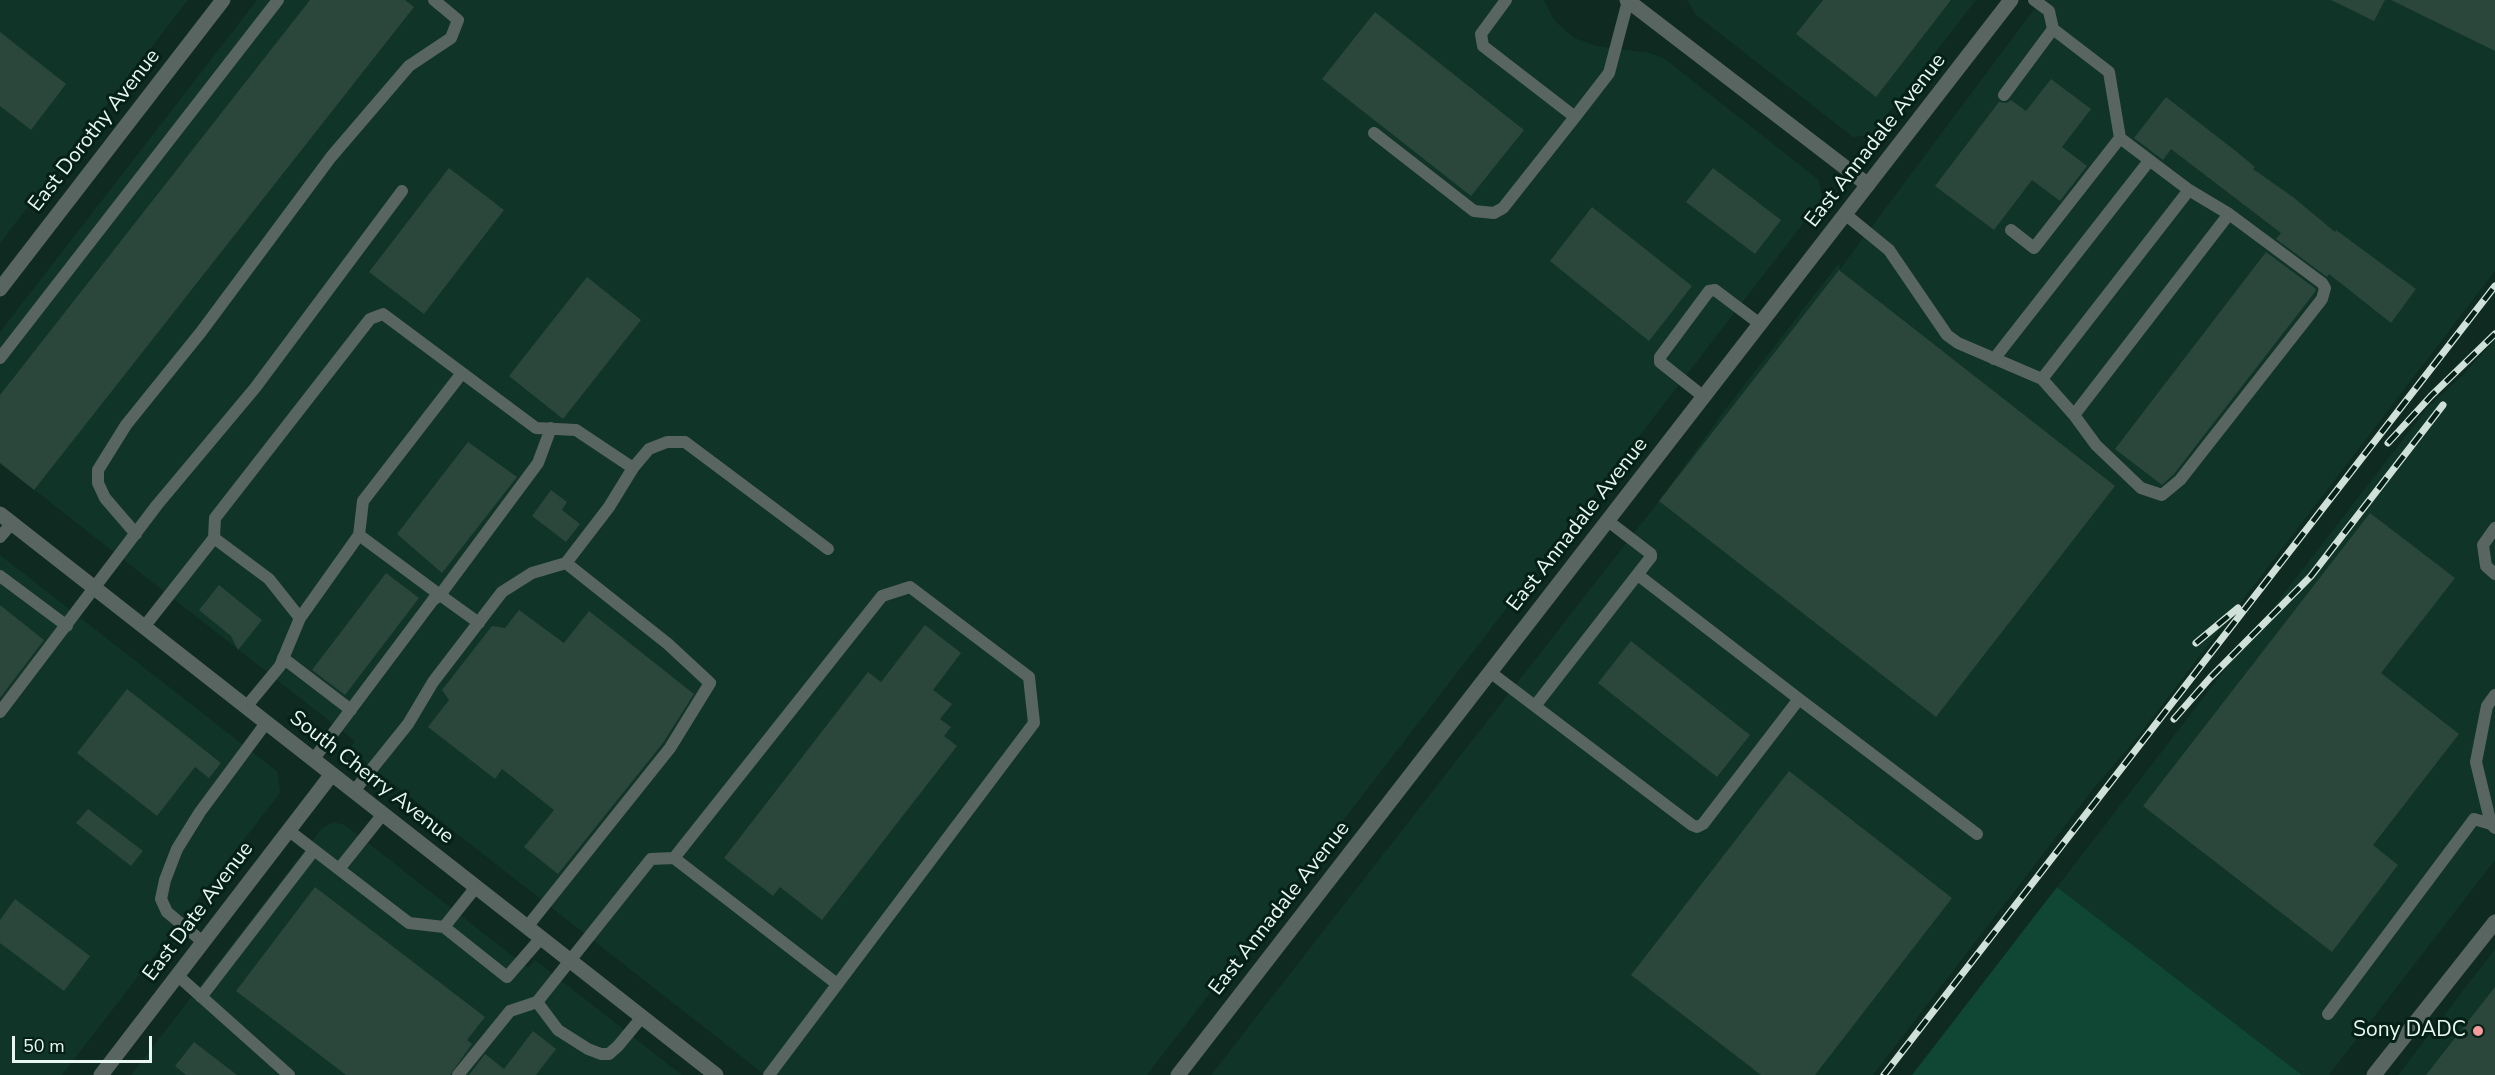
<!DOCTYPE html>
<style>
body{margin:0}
#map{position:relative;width:2495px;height:1075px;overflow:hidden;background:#0f2a20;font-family:"Nunito Sans",sans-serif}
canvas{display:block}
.scale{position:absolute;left:12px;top:1036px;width:140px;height:27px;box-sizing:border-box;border:3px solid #e8f8f0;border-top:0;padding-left:8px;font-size:18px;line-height:21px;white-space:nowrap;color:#e8f8f0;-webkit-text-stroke:4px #052017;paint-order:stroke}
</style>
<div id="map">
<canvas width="2495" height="1075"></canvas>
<div class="scale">50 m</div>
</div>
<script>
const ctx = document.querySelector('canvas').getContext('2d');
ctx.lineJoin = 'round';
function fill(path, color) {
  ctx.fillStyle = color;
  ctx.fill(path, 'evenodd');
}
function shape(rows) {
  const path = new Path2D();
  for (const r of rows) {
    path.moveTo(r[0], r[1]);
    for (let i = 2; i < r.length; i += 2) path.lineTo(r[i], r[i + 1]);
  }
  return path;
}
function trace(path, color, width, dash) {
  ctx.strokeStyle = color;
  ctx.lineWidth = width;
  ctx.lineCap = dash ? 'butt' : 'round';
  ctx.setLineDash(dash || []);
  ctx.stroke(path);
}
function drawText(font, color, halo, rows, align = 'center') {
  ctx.font = font + ' "Nunito Sans",sans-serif';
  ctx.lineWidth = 6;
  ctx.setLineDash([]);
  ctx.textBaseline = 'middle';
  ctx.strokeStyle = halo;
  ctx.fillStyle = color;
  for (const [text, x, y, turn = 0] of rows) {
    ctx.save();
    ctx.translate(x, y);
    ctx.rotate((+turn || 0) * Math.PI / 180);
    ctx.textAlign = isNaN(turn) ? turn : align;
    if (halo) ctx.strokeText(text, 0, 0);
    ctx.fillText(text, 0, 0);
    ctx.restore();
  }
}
fill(shape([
 [0,0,188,0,0,243],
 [257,0,1544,0,1554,20,1574,38,1597,46,1650,53,1665,59,1819,180,1822,199,1147,1075,765,1075,349,749,355,741,0,463,0,332],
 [1687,0,1976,0,1871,135,1853,137,1696,15],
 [2041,0,2495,0,2495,271,2133,743,2094,788,1873,1075,1211,1075,1659,501,1724,411,1839,263,1840,269],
 [2495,340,2495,860,2329,1075,2302,1075,2057,887,2428,407,2462,376],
 [0,555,278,772,280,793,62,1075,0,1075],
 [333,822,345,825,528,968,535,960,682,1075,131,1075,322,828],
 [2495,949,2495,1075,2398,1075]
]), '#103428');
fill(shape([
 [2057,887,2302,1075,1912,1075]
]), '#0f4634');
fill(shape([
 [310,0,405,0,414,7,34,490,0,463,0,395],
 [1823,0,1951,0,1876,97,1796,34],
 [2331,0,2385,0,2374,21],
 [2391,0,2495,0,2495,51],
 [1375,12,1524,130,1471,196,1322,79],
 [0,32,66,84,31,130,0,106],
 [2051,79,2091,109,2062,147,2087,166,2060,201,2032,180,1994,230,1935,186,1999,102,2007,103,2011,100,2026,111],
 [2166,97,2237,152,2255,167,2253,169,2293,197,2335,232,2336,230,2416,289,2391,323,2329,274,2327,277,2276,239,2281,233,2171,149,2163,160,2134,138],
 [449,168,504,210,424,314,369,272],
 [1713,168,1781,220,1755,254,1686,202],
 [1592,207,1692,286,1649,341,1550,261],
 [2266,252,2316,289,2315,292,2174,474,2162,485,2115,449],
 [1839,270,2115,486,1936,717,1659,501],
 [587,277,641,320,563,419,509,376],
 [468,442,517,477,442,573,397,534],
 [551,490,567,502,562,510,580,524,566,542,532,516],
 [2370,513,2455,578,2381,673,2459,734,2373,845,2398,865,2332,952,2143,806],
 [386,573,419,598,345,695,312,670],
 [219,585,262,620,238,650,231,636,199,610],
 [0,605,44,640,0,698],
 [519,610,564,643,589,611,694,694,663,743,558,874,524,847,554,810,502,769,495,779,428,727,449,700,442,690,492,626,505,628],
 [925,625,961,653,933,690,952,704,940,719,951,727,944,736,957,746,822,920,780,887,773,896,724,858,868,672,881,682],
 [1631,641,1750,735,1717,777,1598,683],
 [127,689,221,763,209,778,195,767,157,816,77,753],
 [1789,771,1952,898,1815,1075,1761,1075,1631,975],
 [88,809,143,851,131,866,76,823],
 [315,887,485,1017,467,1040,472,1044,450,1075,346,1075,236,991],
 [15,899,90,956,64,991,0,943,0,920],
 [2495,987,2495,1075,2426,1075],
 [533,1031,556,1049,536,1075,469,1075,485,1054,504,1069],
 [194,1042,237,1075,186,1075,175,1066]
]), '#2b463b');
trace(shape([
 [1506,0,1481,34,1483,46,1575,117,1609,73,1628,1],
 [2004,95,2053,29],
 [1374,133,1474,211,1494,213,1503,208,1575,117],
 [1845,214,1889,250,1947,335,1958,343,2042,379,2074,415,2096,445,2141,488,2162,495,2180,480,2322,299,2325,288,2322,283,2229,214,2189,190,2120,138,2109,72,2053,29,2049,11,2034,0],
 [2011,230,2034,248,2120,138],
 [0,358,278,0],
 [1994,359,2149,161],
 [2042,379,2189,190],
 [1704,397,1660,362,1660,357,1709,291,1715,290,1760,324],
 [2074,415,2229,214],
 [2495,528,2483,545,2486,566,2495,574],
 [136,534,105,498,98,483,98,470,126,425,201,332,331,157,409,66,451,38,458,20,434,0],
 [359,535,440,595,538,463,551,428],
 [0,537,12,523],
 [214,538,269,579,300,618,280,666,246,707],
 [1638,575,1799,699],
 [0,576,67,626],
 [300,618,359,535,363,501,462,373],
 [144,627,214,538,215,518,370,319,383,314,536,428,576,430,633,468,649,449,667,442,685,442,828,549],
 [283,658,351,710],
 [1490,672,1692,825,1697,827,1703,824,1799,699,1977,834],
 [1535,706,1651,557,1651,554,1608,521],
 [0,712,157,505,255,388,402,191],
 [313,760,433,600,440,595,479,623],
 [354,791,408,724,433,682,502,592,532,573,566,563,609,507,633,468],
 [2491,824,2476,762,2487,706,2495,695],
 [288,830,409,923,444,927,476,887],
 [674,858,837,984],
 [339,869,383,814],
 [444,927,507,977,541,938],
 [527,927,670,748,710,683,668,644,566,563],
 [203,942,167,912,161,899,165,880,177,849,200,812,266,723],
 [177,975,289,1075],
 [201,997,314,850],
 [2328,1014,2474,819,2491,824,2495,828],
 [642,1017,618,1046,609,1054,601,1054,588,1049,558,1030,537,1002,651,859,674,858,882,596,910,587,1029,677,1034,723,769,1075],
 [458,1075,510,1011,537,1002]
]), '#596560', 12);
trace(shape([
 [1627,0,1868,185],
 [0,289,223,0],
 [0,514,716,1075],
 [101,1075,332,774],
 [1178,1075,2011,0],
 [2374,1075,2495,922]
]), '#596560', 15);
const rail = shape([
 [2388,443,2431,396,2495,334],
 [2196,643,2238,608],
 [2174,719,2210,678,2311,576,2443,405],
 [1884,1075,2495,286]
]);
trace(rail, '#d0e1d9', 7);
trace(rail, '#052017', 4.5, [14]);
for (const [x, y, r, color] of [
 [2478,1031,6,"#f59b9e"]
]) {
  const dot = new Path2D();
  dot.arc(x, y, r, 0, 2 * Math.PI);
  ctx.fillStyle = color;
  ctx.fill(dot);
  trace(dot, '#052017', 2);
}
drawText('21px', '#e8f8f0', '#052017', [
 ["East Dorothy Avenue",95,131,-52],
 ["East Annadale Avenue",1876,141,-52],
 ["East Annadale Avenue",1578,525,-52],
 ["South Cherry Avenue",371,778,38],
 ["East Annadale Avenue",1280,909,-52],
 ["East Date Avenue",199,912,-53]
]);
drawText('21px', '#e8f8f0', '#052017', [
 ["Sony DADC",2466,1031]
], 'right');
</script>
